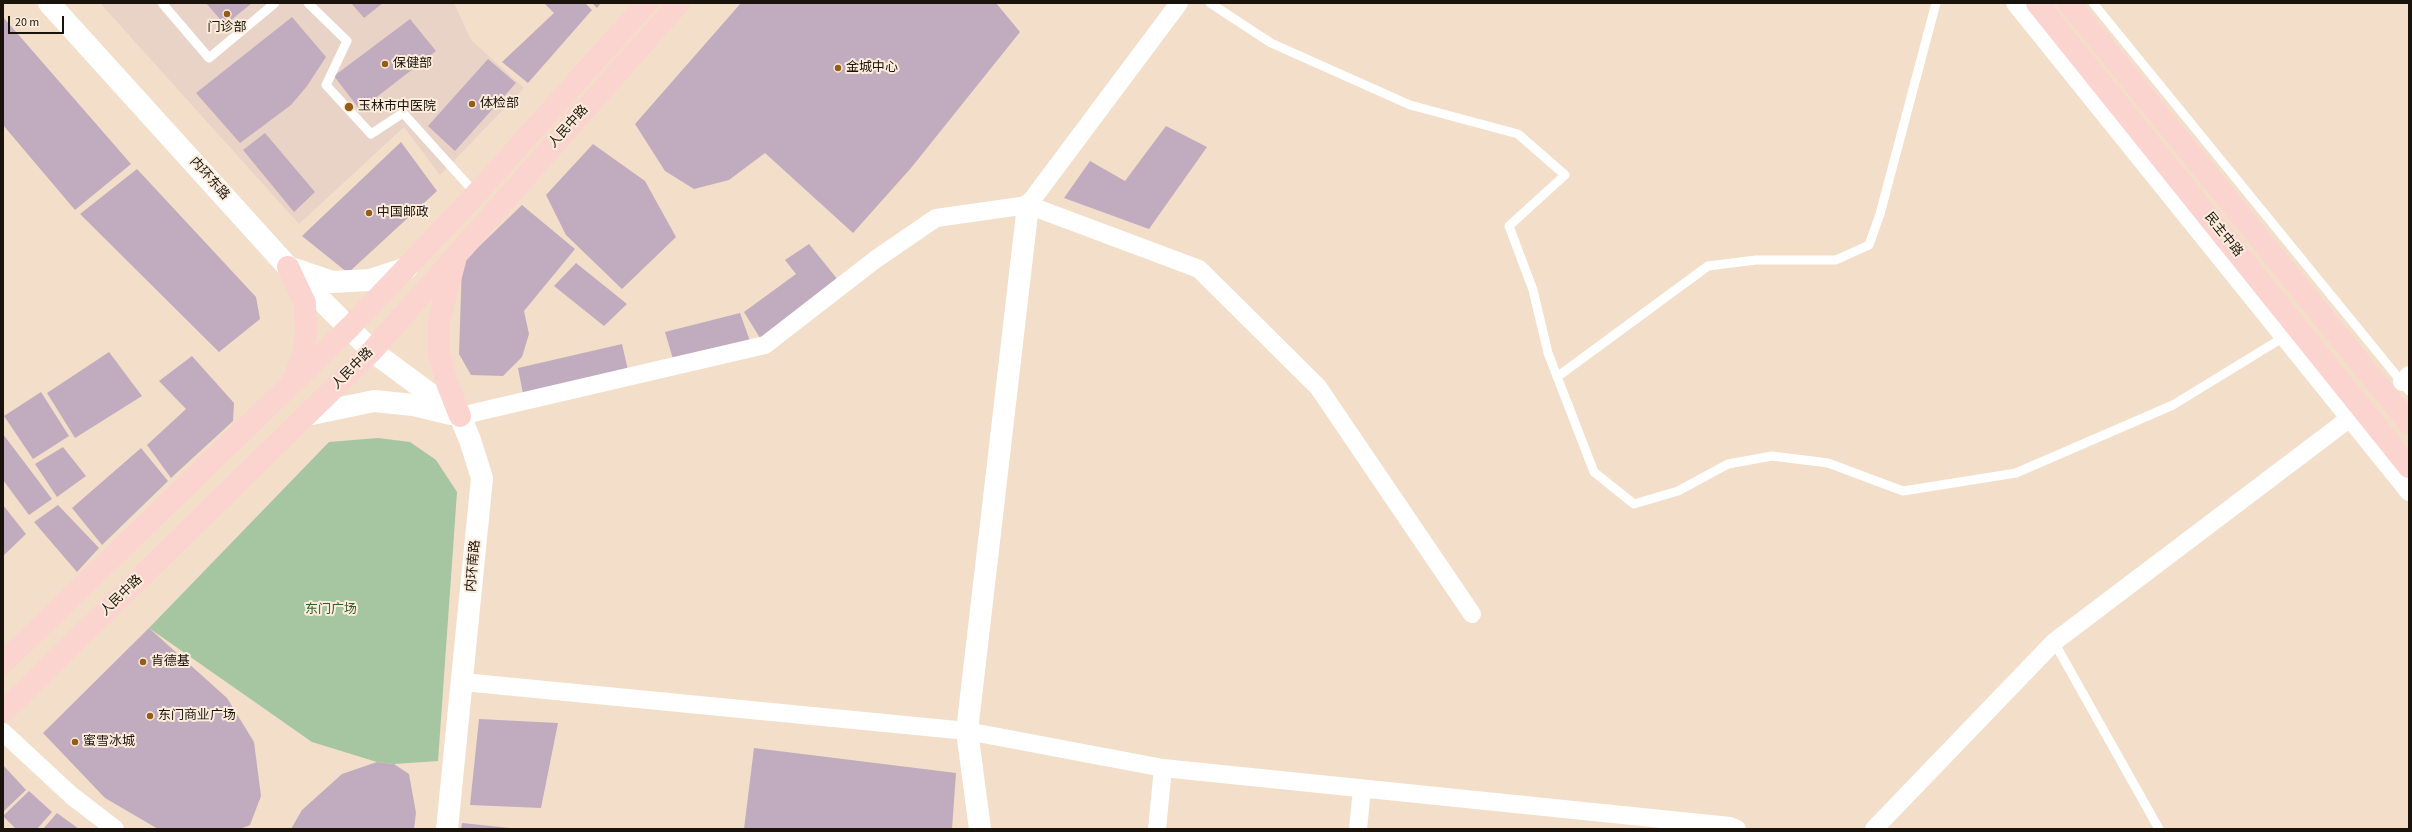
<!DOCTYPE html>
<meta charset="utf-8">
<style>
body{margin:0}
#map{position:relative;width:2412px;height:832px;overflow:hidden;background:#f2dec9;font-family:"Source Sans 3",sans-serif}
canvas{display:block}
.frame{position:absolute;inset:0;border:4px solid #1a130c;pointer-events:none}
.scale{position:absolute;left:8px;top:16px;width:56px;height:18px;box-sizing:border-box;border:2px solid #1a130c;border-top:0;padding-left:5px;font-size:12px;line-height:14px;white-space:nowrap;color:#1a130c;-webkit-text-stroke:3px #fcecdb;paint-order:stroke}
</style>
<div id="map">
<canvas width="2412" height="832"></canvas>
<div class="frame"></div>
<div class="scale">20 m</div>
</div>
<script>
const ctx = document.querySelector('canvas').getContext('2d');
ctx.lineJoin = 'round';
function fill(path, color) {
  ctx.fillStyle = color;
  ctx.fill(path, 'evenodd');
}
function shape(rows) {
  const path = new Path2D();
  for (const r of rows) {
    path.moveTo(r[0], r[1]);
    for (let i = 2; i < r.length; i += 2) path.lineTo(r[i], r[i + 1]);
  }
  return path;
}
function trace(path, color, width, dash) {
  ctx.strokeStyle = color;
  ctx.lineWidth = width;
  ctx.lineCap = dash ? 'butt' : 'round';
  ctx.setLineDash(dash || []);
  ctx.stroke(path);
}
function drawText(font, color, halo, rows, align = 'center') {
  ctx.font = font + ' "Source Sans 3","Noto Sans SC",sans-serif';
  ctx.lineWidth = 4;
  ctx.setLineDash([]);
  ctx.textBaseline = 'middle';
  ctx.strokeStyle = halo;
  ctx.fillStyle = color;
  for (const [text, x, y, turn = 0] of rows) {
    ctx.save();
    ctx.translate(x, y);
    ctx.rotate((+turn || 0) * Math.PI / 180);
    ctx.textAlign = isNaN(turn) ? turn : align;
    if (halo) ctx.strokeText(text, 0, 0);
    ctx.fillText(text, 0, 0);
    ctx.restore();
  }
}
fill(shape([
 [100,3,454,3,471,40,524,88,440,175,404,127,299,224]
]), '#e9d3c7');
fill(shape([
 [378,438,410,442,436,460,457,492,438,761,394,764,377,762,312,742,149,628,329,442]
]), '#a6c5a1');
fill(shape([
 [206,3,252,3,225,25],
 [351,3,383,3,364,18],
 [544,3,585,3,592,10,528,83,502,62,554,13],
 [592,3,601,3,597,8],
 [741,3,996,3,1020,32,911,168,853,233,765,153,729,180,694,189,665,171,635,124],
 [3,17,131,164,75,210,3,125],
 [292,17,326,57,307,86,291,105,240,143,196,93],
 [410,19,436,51,360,110,334,76],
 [488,59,516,83,455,151,428,126],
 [1166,126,1207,147,1149,229,1064,198,1090,161,1125,181],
 [265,133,315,192,294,212,243,150],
 [401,142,437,191,348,273,302,236],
 [593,144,645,181,676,237,622,289,566,235,546,195],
 [137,169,256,297,260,319,219,352,80,214],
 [522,205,575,249,524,311,529,334,522,357,503,376,471,375,459,354,462,263],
 [809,244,838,280,760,338,744,312,796,274,785,260],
 [576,263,627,304,604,326,554,286],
 [740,313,750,341,673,359,665,332],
 [622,344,628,370,523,394,518,368],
 [109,352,142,396,75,438,47,393],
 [192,356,234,403,233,421,171,478,147,445,186,409,159,381],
 [41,392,69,436,33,459,4,416],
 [3,434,52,499,29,515,3,480],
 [63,447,86,476,57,497,35,464],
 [141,448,168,481,102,545,72,508],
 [3,505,26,534,3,556],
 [58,505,99,548,77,572,34,522],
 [149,628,227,698,254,742,261,796,250,825,240,829,158,829,105,798,43,733],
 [479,719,558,723,541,808,470,805],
 [754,748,956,773,952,829,744,829],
 [377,762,394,764,409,774,416,813,414,829,291,829,302,810,342,774],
 [3,765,26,790,4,811,3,809],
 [29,791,52,812,37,829,16,829,3,816],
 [57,813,79,829,43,829],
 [462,823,510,828,510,829,461,829]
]), '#c1acbf');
trace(shape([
 [162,3,209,58,275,3],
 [308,3,347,41,326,85,371,134,403,113,476,194],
 [1210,3,1271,43,1410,105,1518,134,1565,175,1509,226,1533,290,1548,353,1594,472,1634,504,1678,491,1728,464,1772,456,1828,463,1903,491,2016,473,2173,405,2284,337],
 [2093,3,2409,391],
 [1557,377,1708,266,1756,260,1836,260,1869,245,1880,214,1936,3],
 [2054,642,2159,829]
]), '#fff', 9);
trace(shape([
 [2015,3,2409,492],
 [1028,205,1179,3],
 [2402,382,2409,375],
 [460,416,765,345,876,259,936,218,1028,205,1199,269,1318,387,1472,614],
 [463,682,967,731,1163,768,1730,826,1737,829],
 [3,732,72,796,115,829],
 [1157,829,1163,768],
 [1358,829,1362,789],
 [1874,829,2054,642,2350,418]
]), '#fff', 18);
trace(shape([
 [49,3,288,267,372,351,460,416,470,440,482,478,447,829],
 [294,269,332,282,370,280,407,268],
 [307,415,374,401,413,405,451,414],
 [980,829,967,731,1028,205]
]), '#fff', 22);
trace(shape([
 [2037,3,2409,467],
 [2069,3,2409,423],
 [455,261,439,320,439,353,447,383,460,416],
 [288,267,305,303,306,335,302,359,294,378],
 [3,663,350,327,476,194,647,3],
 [3,712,372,351,679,3]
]), '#fbd4d0', 22);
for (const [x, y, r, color] of [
 [227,14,4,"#945d15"],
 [385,64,4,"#945d15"],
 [838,68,4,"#945d15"],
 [472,104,4,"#945d15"],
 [349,107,5,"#945d15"],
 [369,213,4,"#945d15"],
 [143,662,4,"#945d15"],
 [150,716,4,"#945d15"],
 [75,742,4,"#945d15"]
]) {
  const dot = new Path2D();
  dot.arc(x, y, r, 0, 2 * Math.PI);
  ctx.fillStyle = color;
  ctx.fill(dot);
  trace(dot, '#fcecdb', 1.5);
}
drawText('13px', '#1a130c', '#fcecdb', [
 ["门诊部",227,28,"center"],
 ["保健部",393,64],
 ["金城中心",846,68],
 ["体检部",480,104],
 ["玉林市中医院",358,107],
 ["中国邮政",377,213],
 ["肯德基",151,662],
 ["东门商业广场",158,716],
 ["蜜雪冰城",83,742]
], 'left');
drawText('13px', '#1a130c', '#fcecdb', [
 ["人民中路",569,127,-48],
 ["内环东路",209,179,48],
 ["民主中路",2223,235,51],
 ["人民中路",353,369,-45],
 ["内环南路",474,566,-85],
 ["人民中路",122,596,-44]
]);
drawText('13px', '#2f5d28', '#fcecdb', [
 ["东门广场",331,610]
]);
</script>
